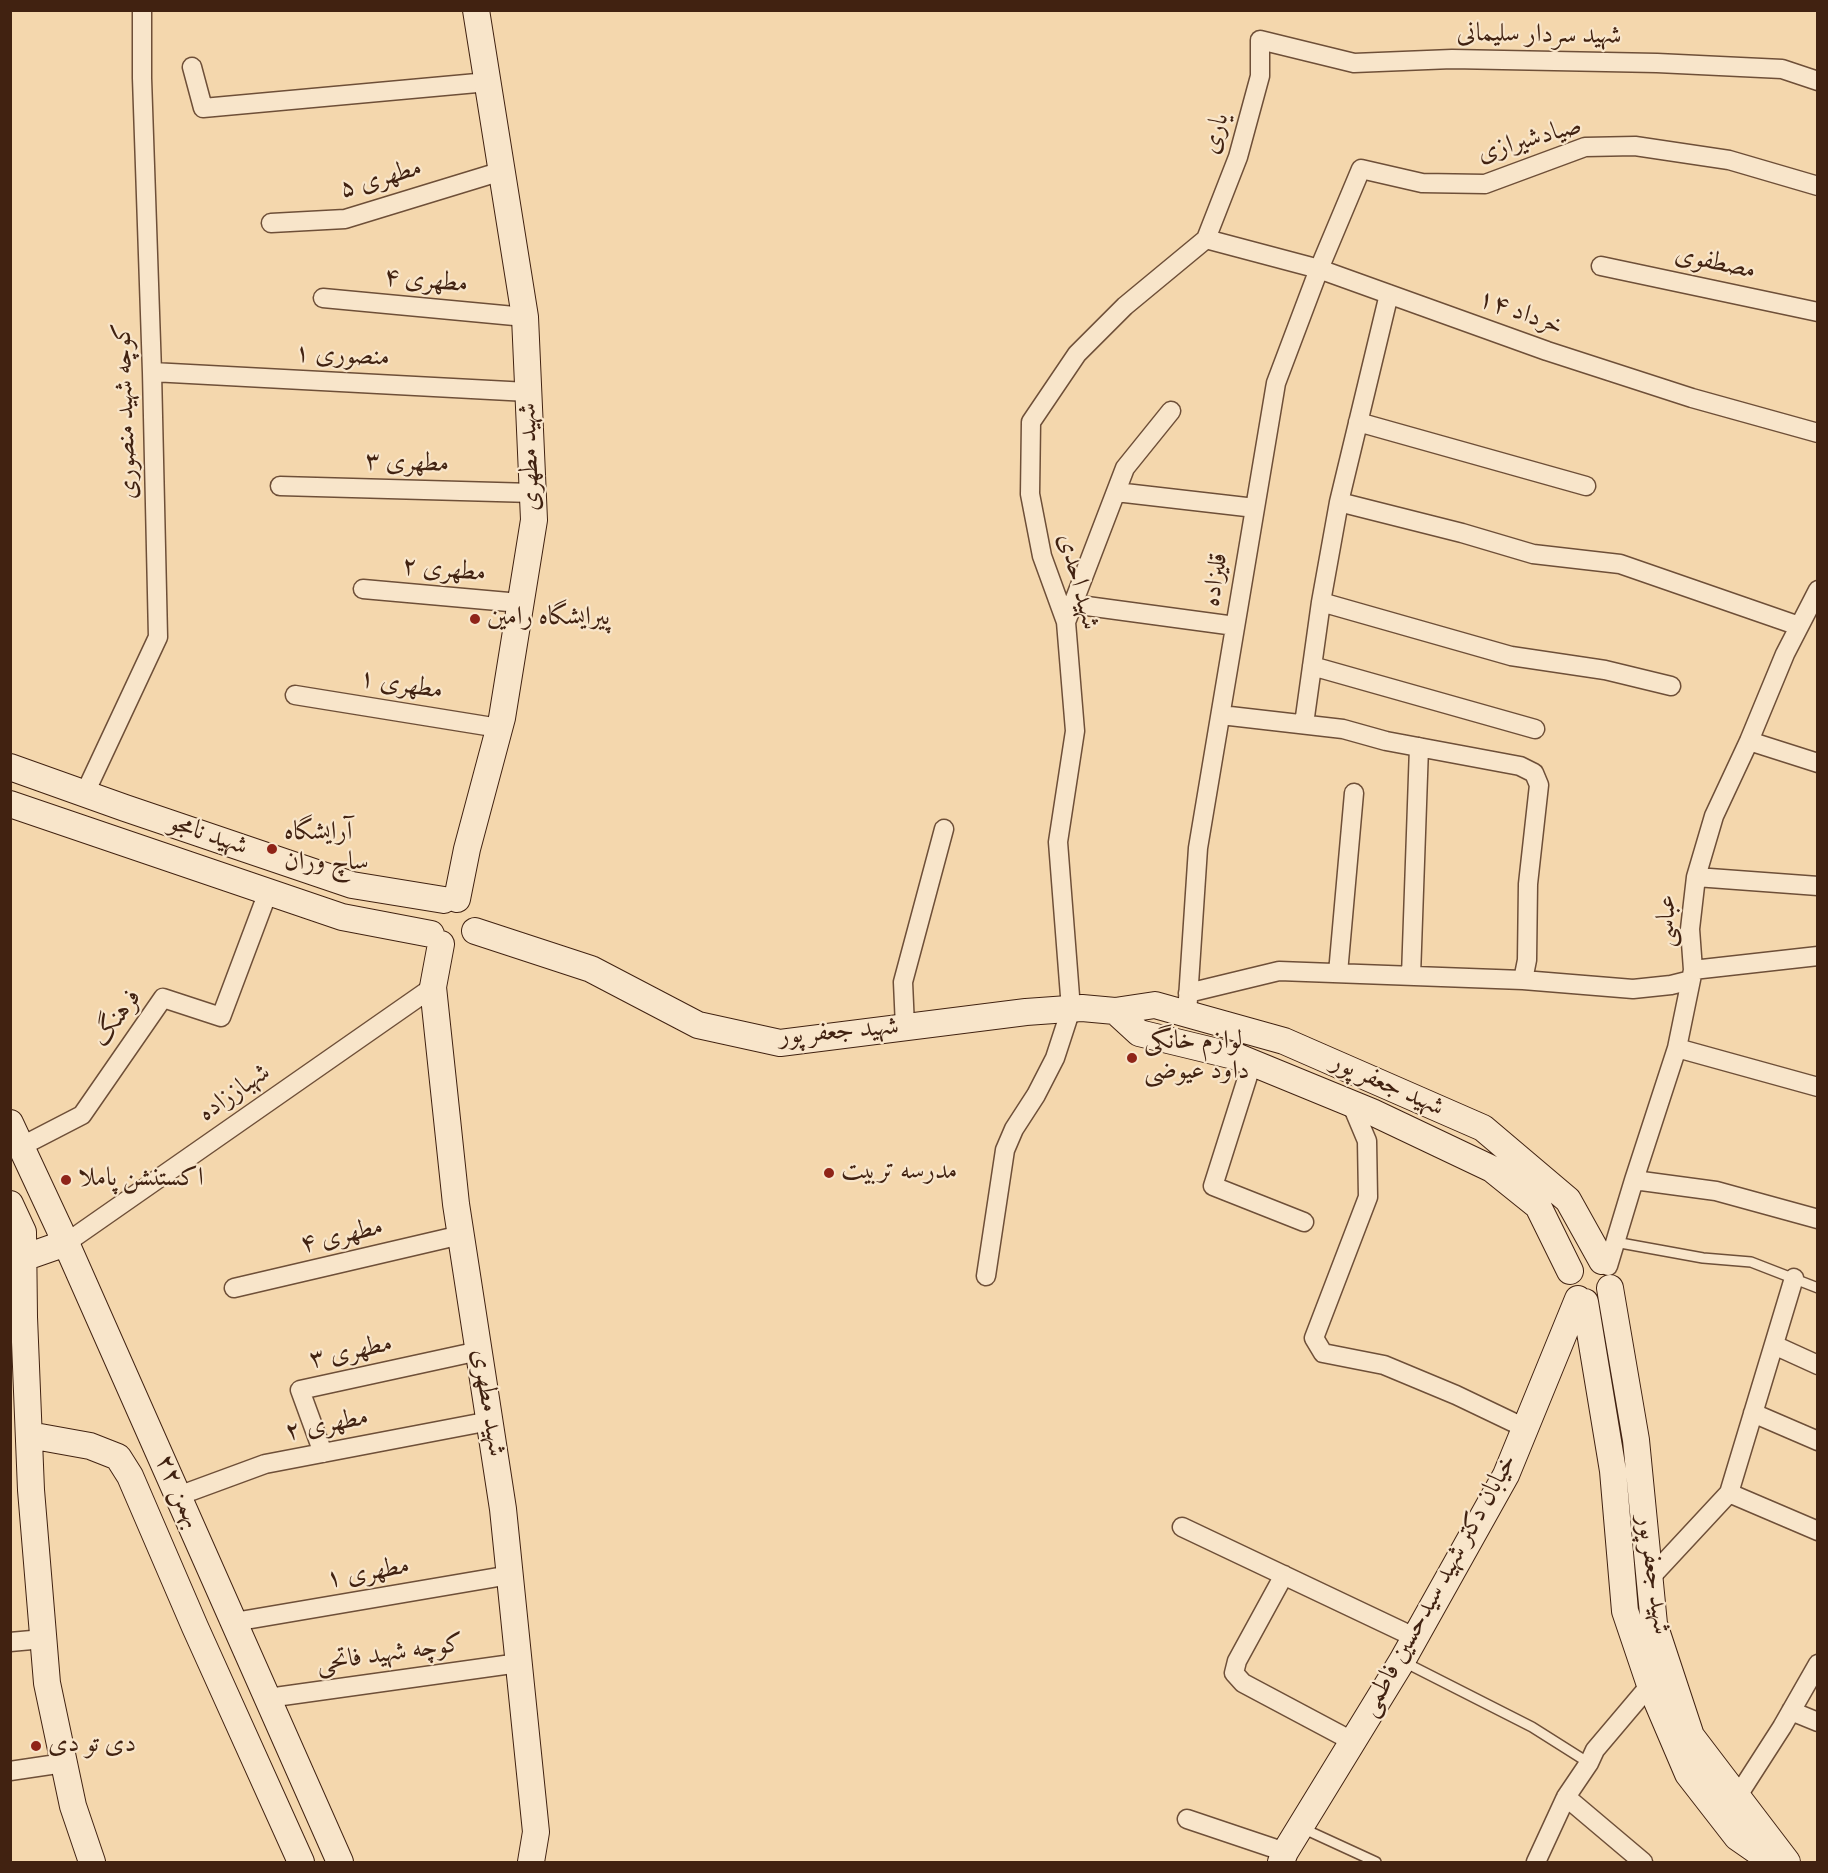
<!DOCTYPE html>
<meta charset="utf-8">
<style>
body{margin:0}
#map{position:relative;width:1828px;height:1873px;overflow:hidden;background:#f4d7ad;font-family:"IM FELL DW Pica",serif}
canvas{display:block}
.frame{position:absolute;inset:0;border:12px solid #412211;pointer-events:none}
</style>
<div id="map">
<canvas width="1828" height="1873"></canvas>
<div class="frame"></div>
</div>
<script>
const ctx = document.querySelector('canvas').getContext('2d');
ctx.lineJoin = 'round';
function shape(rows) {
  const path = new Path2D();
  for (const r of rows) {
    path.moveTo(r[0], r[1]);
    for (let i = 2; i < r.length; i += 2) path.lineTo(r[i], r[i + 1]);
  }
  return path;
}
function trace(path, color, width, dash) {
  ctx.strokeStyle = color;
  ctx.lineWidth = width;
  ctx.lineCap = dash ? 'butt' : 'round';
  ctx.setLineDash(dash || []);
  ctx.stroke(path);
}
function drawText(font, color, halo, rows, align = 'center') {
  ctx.font = font + ' "IM FELL DW Pica",Amiri,serif';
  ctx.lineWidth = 4.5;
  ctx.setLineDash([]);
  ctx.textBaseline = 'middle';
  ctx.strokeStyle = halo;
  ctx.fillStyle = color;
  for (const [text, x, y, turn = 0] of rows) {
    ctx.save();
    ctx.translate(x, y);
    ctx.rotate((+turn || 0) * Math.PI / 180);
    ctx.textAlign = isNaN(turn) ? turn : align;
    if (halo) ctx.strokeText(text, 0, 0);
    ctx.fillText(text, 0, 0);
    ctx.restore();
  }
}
const lane = shape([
 [1615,1242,1703,1258,1751,1262,1818,1288],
 [1404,1662,1532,1727,1589,1763],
 [1302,1828,1376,1862]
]);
const street = shape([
 [192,67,203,108,488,82],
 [271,223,345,219,502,171],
 [1206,239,1319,269,1547,351,1692,398,1818,433],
 [1601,266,1818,312],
 [1389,294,1339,502,1462,533,1533,554,1620,564,1799,626],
 [323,298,525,317],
 [152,372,528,392],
 [1358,422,1586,486],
 [280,486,533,493],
 [1116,492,1255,508],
 [363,589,520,603],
 [1321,602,1511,656,1605,670,1671,686],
 [1072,604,1235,626],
 [1066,622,1125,468,1171,411],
 [1312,666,1535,729],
 [295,695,499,728],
 [1221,715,1343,729,1386,741,1520,766,1534,773,1539,785,1528,884,1527,960,1523,980],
 [1304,724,1321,602,1339,502],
 [1749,741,1818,763],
 [85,793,158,637,152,372,142,78,142,10],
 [1696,877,1818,886],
 [1693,970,1818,956],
 [1338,973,1354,793],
 [1411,976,1419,747],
 [1188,993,1279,971,1523,980,1633,989,1671,985,1691,980],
 [1187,1014,1198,848,1276,383,1319,269,1361,169,1422,183,1485,184,1585,147,1635,146,1729,160,1818,186],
 [905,1027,903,982,944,829],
 [1677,1048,1818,1087],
 [1252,1063,1213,1186,1304,1222],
 [1351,1103,1367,1141,1368,1197,1314,1338,1323,1353,1384,1365,1456,1395,1525,1428],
 [22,1146,82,1115,163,998,221,1017,268,892],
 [1634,1180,1716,1191,1818,1219],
 [66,1243,433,987],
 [1608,1266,1634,1180,1677,1048,1693,970,1690,929,1696,877,1714,816,1749,741,1785,654,1818,590],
 [986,1276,1005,1150,1014,1129,1036,1095,1055,1058,1071,1009,1058,842,1075,731,1066,622,1042,556,1030,494,1031,422,1077,354,1125,306,1206,239,1238,157,1260,76,1260,40,1354,63,1452,59,1657,63,1782,69,1818,81],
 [234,1288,461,1235],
 [1774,1345,1818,1365],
 [1753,1413,1818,1441],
 [323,1453,300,1390,479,1351],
 [1729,1493,1818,1531],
 [178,1496,265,1464,490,1421],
 [1182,1527,1414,1637],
 [1284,1575,1237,1661,1234,1673,1243,1683,1352,1741],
 [1650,1578,1729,1493,1794,1278],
 [234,1622,510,1575],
 [10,1642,43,1639],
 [268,1698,519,1663],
 [1791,1711,1818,1722],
 [10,1771,64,1763],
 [1566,1797,1643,1862],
 [1737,1797,1782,1727,1818,1664],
 [1187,1819,1285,1852],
 [1536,1862,1566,1797,1589,1763,1595,1750,1650,1685]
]);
const secondary = shape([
 [10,767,125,808,352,885,444,900],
 [10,804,342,917,431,934],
 [457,899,467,849,502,718,534,520,525,317,476,10],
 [475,931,591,969,698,1025,780,1043,1026,1012,1082,1008,1115,1011,1155,1005,1284,1041,1483,1128,1568,1200,1602,1261],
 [441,944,433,987,456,1204,503,1509,536,1832,531,1862],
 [1115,1011,1139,1033,1238,1057,1372,1112,1492,1169,1538,1206,1570,1271],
 [10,1123,66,1243,340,1862],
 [10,1204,23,1232,24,1317,31,1490,47,1683,73,1806,92,1862],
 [23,1258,66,1243],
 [1610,1288,1636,1440,1654,1624,1691,1736,1787,1862],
 [1585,1302,1613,1471,1625,1611,1650,1685,1688,1774,1737,1837,1773,1862],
 [29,1435,90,1446,118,1457,130,1476,195,1627,301,1862],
 [1281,1862,1285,1852,1402,1661,1506,1475,1578,1299]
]);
trace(lane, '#6e4f38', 12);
trace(street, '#6e4f38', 21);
trace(secondary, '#412211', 28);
trace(lane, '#f8e5ca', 9);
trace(street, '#f8e5ca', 18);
trace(secondary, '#f8e5ca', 26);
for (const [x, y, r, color] of [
 [475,619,6,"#8f2418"],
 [272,849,6,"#8f2418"],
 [1132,1058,6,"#8f2418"],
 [829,1173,6,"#8f2418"],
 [66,1180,6,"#8f2418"],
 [36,1746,6,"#8f2418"]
]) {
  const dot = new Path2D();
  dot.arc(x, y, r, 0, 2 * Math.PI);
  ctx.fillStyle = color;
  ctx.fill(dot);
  trace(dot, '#f8e5ca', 2);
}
drawText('26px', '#412211', '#f8e5ca', [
 ["شهید سردار سلیمانی",1539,36,1],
 ["یاری",1217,134,-74],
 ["صیادشیرازی",1530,141,-16],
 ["مطهری ۵",381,180,-16],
 ["مصطفوی",1715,264,12],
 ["مطهری ۴",426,282,5],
 ["۱۴ خرداد",1520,314,20],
 ["منصوری ۱",342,357,3],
 ["کوچه شهید منصوری",127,411,-92],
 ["شهید مطهری",531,457,-92],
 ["مطهری ۳",407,464,2],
 ["مطهری ۲",444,571,5],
 ["قلیزاده",1217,580,-81],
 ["شهید احدی",1077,582,75],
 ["مطهری ۱",401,686,9],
 ["شهید نامجو",208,836,19],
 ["عباسی",1668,921,-88],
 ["فرهنگ",118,1019,-54],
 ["شهید جعفر پور",839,1033,-5],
 ["شهید جعفر پور",1387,1086,24],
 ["شهباززاده",235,1094,-35],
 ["مطهری ۴",342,1237,-13],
 ["مطهری ۳",351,1353,-12],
 ["شهید مطهری",487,1403,81],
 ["مطهری ۲",327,1426,-11],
 ["۲۲ بهمن",177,1492,66],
 ["مطهری ۱",368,1574,-10],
 ["شهید جعفر پور",1652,1575,82],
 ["خیابان دکتر شهید سیدحسین فاطمی",1440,1586,-61],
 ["کوچه شهید فاتحی",390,1655,-8]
]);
drawText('26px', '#412211', '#f8e5ca', [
 ["پیرایشگاه ‌رامین",487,619],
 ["آرایشگاه",284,834],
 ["ساچ وران",284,864],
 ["لوازم خانگی",1144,1043],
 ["داود عیوضی",1144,1073],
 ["مدرسه تربیت",841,1173],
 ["اکستنشن پاملا",78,1180],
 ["دی تو دی",48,1746]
], 'left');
</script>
